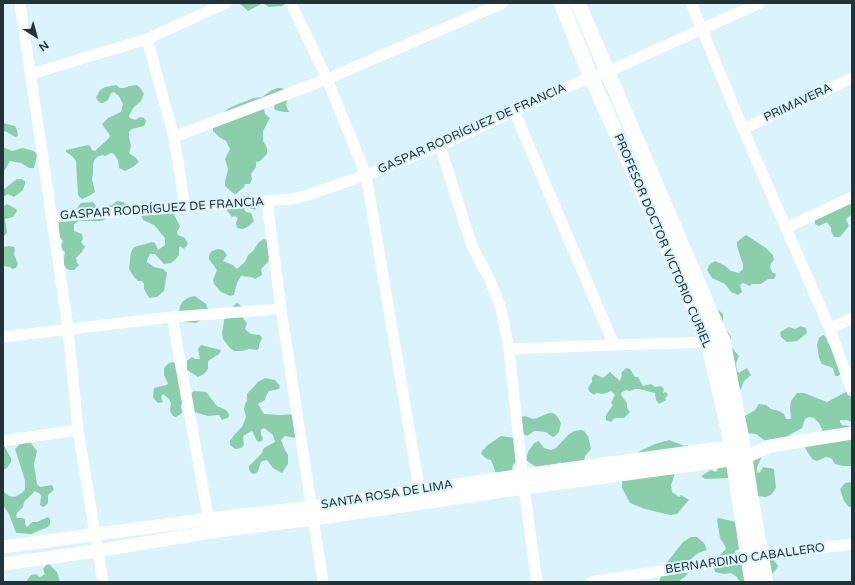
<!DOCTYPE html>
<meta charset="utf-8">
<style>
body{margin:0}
#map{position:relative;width:855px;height:585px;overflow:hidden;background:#daf3fc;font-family:"Varela Round",sans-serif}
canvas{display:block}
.frame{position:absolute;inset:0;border:4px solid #233439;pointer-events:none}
.north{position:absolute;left:16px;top:16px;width:40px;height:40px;-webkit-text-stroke:3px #daf3fc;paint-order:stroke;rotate:143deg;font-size:11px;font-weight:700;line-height:16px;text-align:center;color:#233439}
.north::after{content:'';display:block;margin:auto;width:14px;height:18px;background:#233439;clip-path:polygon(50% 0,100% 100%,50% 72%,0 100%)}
</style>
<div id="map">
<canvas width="855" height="585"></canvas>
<div class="frame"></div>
<div class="north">N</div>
</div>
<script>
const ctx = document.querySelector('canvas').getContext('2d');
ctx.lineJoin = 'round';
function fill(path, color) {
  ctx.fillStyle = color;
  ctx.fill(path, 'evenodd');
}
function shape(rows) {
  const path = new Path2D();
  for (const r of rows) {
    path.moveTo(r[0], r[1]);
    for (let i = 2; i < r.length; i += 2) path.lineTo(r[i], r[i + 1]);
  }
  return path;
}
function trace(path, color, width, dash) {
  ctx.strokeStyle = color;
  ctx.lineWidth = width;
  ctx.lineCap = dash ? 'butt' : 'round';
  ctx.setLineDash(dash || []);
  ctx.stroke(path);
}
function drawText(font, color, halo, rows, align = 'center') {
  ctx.font = font + ' "Varela Round",sans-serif';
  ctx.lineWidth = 4;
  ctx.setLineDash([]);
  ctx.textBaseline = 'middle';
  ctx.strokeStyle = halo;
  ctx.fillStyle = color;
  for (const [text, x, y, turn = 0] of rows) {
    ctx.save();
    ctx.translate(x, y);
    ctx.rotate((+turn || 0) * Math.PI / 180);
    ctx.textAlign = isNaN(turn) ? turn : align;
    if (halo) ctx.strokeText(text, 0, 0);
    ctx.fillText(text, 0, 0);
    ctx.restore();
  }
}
fill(shape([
 [239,3,287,3,282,6,269,7,264,4,261,4,248,11],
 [116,85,120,88,124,88,129,86,137,85,141,89,144,94,141,101,133,108,129,116,130,118,135,120,140,117,144,118,146,121,144,126,132,129,129,132,129,137,131,146,129,153,135,157,139,162,133,167,125,171,119,168,118,160,114,154,111,153,105,156,102,155,97,157,94,161,93,165,93,173,92,179,95,192,89,196,82,199,78,195,76,161,72,156,66,152,66,150,88,145,90,146,92,150,95,151,108,139,110,136,109,134,102,124,108,118,121,112,123,104,119,96,114,92,111,93,108,100,103,103,100,103,96,98,100,90,105,87],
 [277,88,282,88,286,91,288,97,286,105,289,112,284,112,275,110,274,107,276,102,264,109,265,114,270,118,263,131,263,141,267,148,267,154,260,161,256,162,256,167,251,174,252,179,250,184,245,184,244,187,236,194,233,193,225,186,225,182,228,169,225,159,230,149,226,141,219,137,213,131,213,128,223,113,229,108,236,105,254,98,262,97,272,90],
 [3,123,15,126,17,130,18,136,15,137,7,132,3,131],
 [3,147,12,151,23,148,34,151,37,155,34,168,29,168,21,163,10,161,3,173],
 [17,179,21,179,25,181,25,184,23,190,14,197,8,194,3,197,3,190],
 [244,196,248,200,263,204,256,207,255,210,247,207,244,209,246,212,251,213,254,221,249,226,243,229,237,228,236,223,238,218,235,216,232,217,225,208,228,199,239,198],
 [117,201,123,202,132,207,101,221,79,221,74,224,74,231,82,234,83,239,81,242,85,247,81,253,76,258,77,263,79,265,74,270,70,270,67,269,63,264,65,252,60,248,63,241,58,235,59,218,75,211,81,203,93,202,98,209,112,205],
 [852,201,852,214,846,219,849,226,840,237,834,237,831,231,831,228,827,222,819,226,815,224,815,219],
 [7,204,16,209,17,211,13,217,5,219,7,233,3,237,3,207],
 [173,213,180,226,177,232,178,235,185,238,188,244,184,249,180,246,179,248,179,255,176,259,171,263,164,264,155,254,150,254,147,260,147,262,154,267,163,269,167,273,164,291,157,297,149,298,144,289,144,284,142,281,138,281,134,277,129,269,131,252,134,247,152,242,155,243,158,250,165,245,165,238,154,225,143,220,141,215],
 [746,235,766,248,773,255,774,260,771,263,770,268,773,273,775,273,776,275,774,279,768,279,761,284,752,284,750,286,743,283,740,285,742,292,738,295,731,292,725,284,712,278,707,270,709,265,715,261,724,265,731,271,739,273,743,269,743,265,737,246,737,242],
 [264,239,267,240,270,254,268,262,261,269,262,275,255,279,251,277,241,276,237,283,234,295,230,296,221,292,214,284,213,280,217,270,209,259,209,255,212,251,218,249,223,250,227,255,223,261,233,265,237,269,245,262,248,255,253,251,259,242],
 [9,246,14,247,15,250,14,254,18,264,16,268,12,269,10,267,3,266,3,247],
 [195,296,206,304,208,309,201,320,196,323,184,322,179,312,180,306,183,301,190,297],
 [236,303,239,304,242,307,242,317,247,323,245,329,251,334,260,335,262,338,259,345,259,348,257,350,249,349,242,351,234,351,230,348,223,339,222,333,225,316],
 [717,309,723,314,723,328,727,331,731,337,730,342,731,347,739,356,736,363,737,371,739,373,747,368,751,375,744,381,740,391],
 [800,326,806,328,807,333,797,341,787,342,781,337,780,332,789,327,795,329],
 [823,335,826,337,828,343,830,346,842,373,838,376,835,376,833,368,822,364,819,358,817,345,819,338],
 [201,345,221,350,219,354,208,361,208,369,204,374,198,377,187,370,187,361,192,357,195,359,200,359,198,349],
 [174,362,177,364,188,396,194,391,206,392,217,406,226,410,229,414,229,417,222,420,219,415,208,416,194,412,184,403,181,405,182,413,176,417,173,416,170,411,171,403,169,399,163,394,161,397,163,402,158,403,155,400,153,397,154,388,166,385,168,384,164,375,164,368,169,363],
 [626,368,630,369,635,377,638,377,643,386,651,384,655,387,661,386,664,389,663,393,666,392,668,395,665,398,666,400,659,404,656,400,655,393,639,389,635,389,630,391,626,390,621,393,621,395,627,403,627,408,630,412,624,418,615,418,611,422,606,420,606,415,613,405,611,403,615,395,611,391,604,394,596,393,594,395,589,391,588,388,592,382,592,377,595,374,603,378,610,372,620,381,622,375,621,373],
 [265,378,275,380,280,386,279,389,269,391,266,396,265,400,258,404,264,414,279,415,299,414,296,438,285,436,281,440,285,450,288,455,288,464,282,473,273,468,267,460,262,461,260,464,258,471,255,474,251,473,249,469,249,466,262,453,264,448,275,442,273,435,264,428,261,430,261,435,263,438,262,441,259,442,257,441,252,431,243,436,244,445,241,448,235,449,230,445,230,441,234,435,242,427,246,417,244,409,245,404,247,401,247,394,258,382],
 [848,391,852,393,852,422,846,420,840,420,840,422,842,425,849,426,852,430,852,466,843,466,835,464,831,458,826,457,817,461,812,459,805,448,806,446,822,434,823,431,819,423,814,418,809,417,805,419,802,428,786,437,768,441,764,440,756,434,747,433,742,412,745,416,755,410,759,404,766,405,771,409,779,411,784,414,786,419,790,419,791,418,790,408,791,401,797,393,804,393,827,402],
 [549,413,553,413,557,416,561,423,559,432,555,436,553,437,551,436,546,432,536,431,534,431,527,436,523,434,520,419,522,417,525,416,533,419,537,418],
 [581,430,584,431,588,436,591,449,585,456,584,462,562,464,560,462,553,466,536,467,526,460,528,452,534,443,539,441,544,448,551,450,556,448,568,435,574,431],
 [501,436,514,438,516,462,513,465,512,469,514,473,496,473,491,460,487,459,481,454,482,451,488,445],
 [669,440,685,446,688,445,688,447,681,459,681,465,675,473,671,485,672,492,679,497,681,495,689,500,677,514,670,515,645,509,630,503,622,488,622,482,626,478,630,460,640,451,655,444],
 [23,441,30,442,37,451,34,464,37,484,40,487,52,485,54,490,48,495,48,503,45,506,43,507,40,505,41,496,40,494,35,491,24,502,23,507,17,513,16,516,18,518,23,518,25,520,25,524,27,527,32,522,37,522,48,517,50,519,50,524,48,527,31,534,16,533,9,514,3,505,3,491,9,496,15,497,23,492,25,489,25,480,15,449],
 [3,444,11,458,11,462,7,468,3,470],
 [752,447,762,456,757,467,757,471,756,470,758,473,760,472,763,467,774,469,776,488,771,495,766,497,756,496,731,478,705,479,701,476,711,470,716,472,719,467,715,456,716,450],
 [852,482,852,507,849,507,844,501,840,489,845,483],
 [719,518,736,522,739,549,735,551,739,565,744,565,771,557,776,563,778,566,775,571,765,582,740,582,737,577,731,573,724,574,715,572,714,567,718,557,726,549,725,546,720,538,717,519],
 [691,537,697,537,704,543,707,550,698,553,691,559,690,561,689,571,686,576,678,582,659,582,665,565,683,542],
 [48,563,57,572,60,582,26,582,31,575,36,574,40,577,45,574,43,569]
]), '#8bceab');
trace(shape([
 [20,3,68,328,78,430,103,582],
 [291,3,327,79,366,175,421,499],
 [691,3,743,129,830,329,852,391],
 [147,39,174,137,185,207],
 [31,74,147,39,226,3],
 [514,111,614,345],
 [743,129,852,78],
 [174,137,327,79,503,3],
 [440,146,472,246,490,280,501,309,509,349,524,488,537,582],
 [267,201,281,309,323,582],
 [51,217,292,199,308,195,366,175,440,146,514,111,591,77,607,72,760,3],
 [786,228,852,197],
 [172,317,210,527],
 [830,329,852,318],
 [3,337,172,317,281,309],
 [509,349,614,345,714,342],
 [3,441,78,430],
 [591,582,762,555,852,544]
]), '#fff', 11);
trace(shape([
 [3,547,209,519,312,507,523,475,742,445],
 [3,564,97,551,210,532,314,519,524,488,744,458,770,446,852,433]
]), '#fff', 13);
trace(shape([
 [561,3,591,77,680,276,708,342,732,446,733,460,752,582],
 [578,3,723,341,743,445,751,498,766,582]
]), '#fff', 15);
drawText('12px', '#233439', '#daf3fc', [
 ["PRIMAVERA",798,103,-25],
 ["GASPAR RODRÍGUEZ DE FRANCIA",472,129,-24],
 ["GASPAR RODRÍGUEZ DE FRANCIA",162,209,-4],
 ["PROFESOR DOCTOR VICTORIO CURIEL",662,241,67],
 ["SANTA ROSA DE LIMA",387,495,-9],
 ["BERNARDINO CABALLERO",745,559,-8]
]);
</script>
